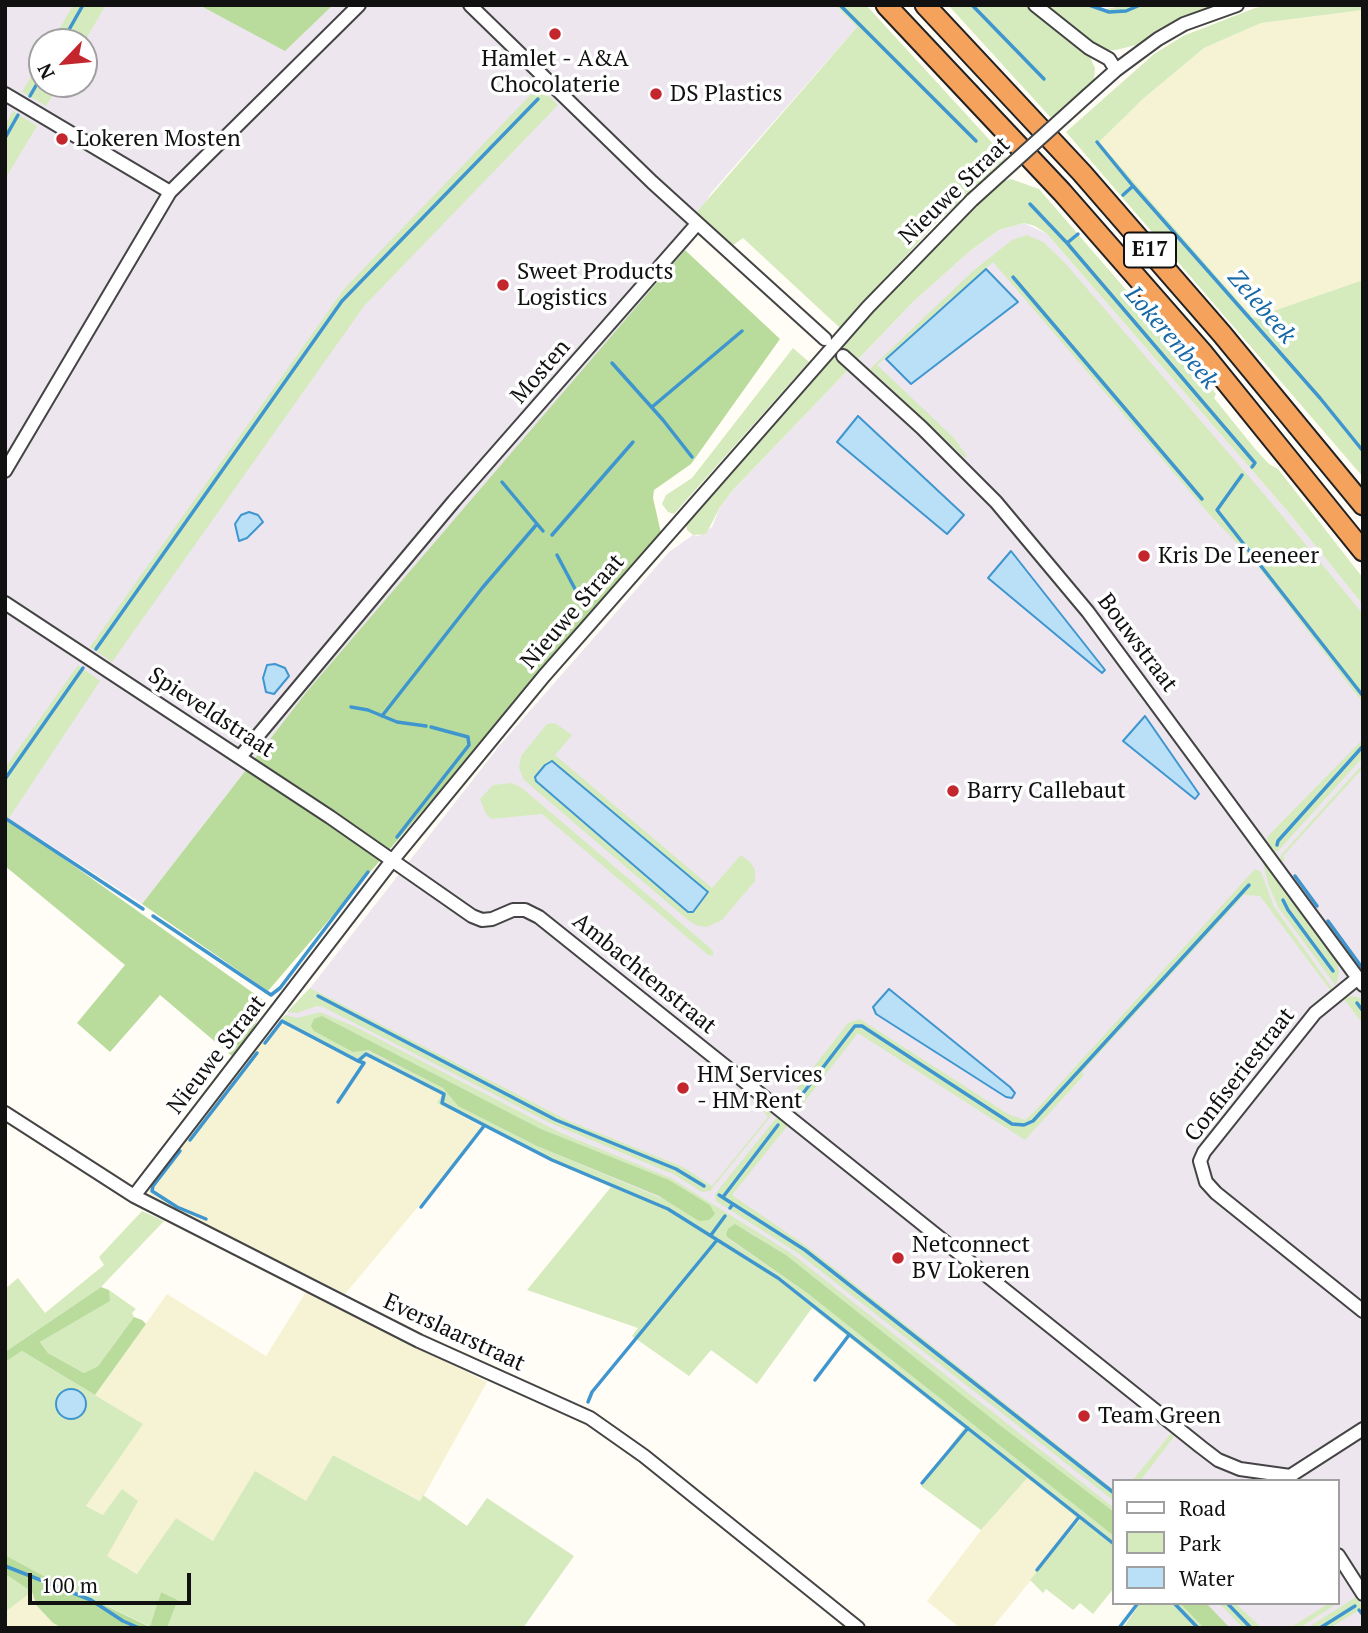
<!DOCTYPE html>
<style>
body{margin:0}
#map{position:relative;width:1368px;height:1633px;overflow:hidden;background:#fffdf5;font-family:"PT Serif",serif}
canvas{display:block}
.frame{position:absolute;inset:0;border:7px solid #111;pointer-events:none}
.legend{position:absolute;left:1112px;top:1479px;width:228px;height:126px;box-sizing:border-box;background:#fff;border:2px solid #a0a0a0;margin:0;padding:9px 12px;list-style:none;font-size:21px;color:#111}
.legend li{display:flex;align-items:center;gap:14px;height:35px}
.legend b{width:35px;border:2px solid #a0a0a0}
.north{position:absolute;left:28px;top:28px;width:70px;height:70px;box-sizing:border-box;background:#fff;border:2px solid #a0a0a0;border-radius:50%;rotate:244deg;font-size:19px;font-weight:700;line-height:28px;text-align:center;color:#111}
.north::after{content:'';display:block;margin:auto;width:24px;height:32px;background:#c4262e;clip-path:polygon(50% 0,100% 100%,50% 72%,0 100%)}
.scale{position:absolute;left:28px;top:1573px;width:163px;height:32px;box-sizing:border-box;border:4px solid #111;border-top:0;padding-left:9px;font-size:21px;line-height:24px;white-space:nowrap;color:#111;-webkit-text-stroke:5px #fff;paint-order:stroke}
</style>
<div id="map">
<canvas width="1368" height="1633"></canvas>
<div class="frame"></div>
<ul class="legend">
<li><b style="height:9px;background:#fff"></b>Road</li>
<li><b style="height:19px;background:#d5ebbd"></b>Park</li>
<li><b style="height:19px;background:#b9e0f7"></b>Water</li>
</ul>
<div class="north">N</div>
<div class="scale">100 m</div>
</div>
<script>
const ctx = document.querySelector('canvas').getContext('2d');
ctx.lineJoin = 'round';
function fill(path, color) {
  ctx.fillStyle = color;
  ctx.fill(path, 'evenodd');
}
function shape(rows) {
  const path = new Path2D();
  for (const r of rows) {
    if (r.length === 3) {
      path.moveTo(r[0] + r[2], r[1]);
      path.arc(r[0], r[1], r[2], 0, 2 * Math.PI);
      continue;
    }
    path.moveTo(r[0], r[1]);
    for (let i = 2; i < r.length; i += 2) path.lineTo(r[i], r[i + 1]);
  }
  return path;
}
function trace(path, color, width, dash) {
  ctx.strokeStyle = color;
  ctx.lineWidth = width;
  ctx.lineCap = dash ? 'butt' : 'round';
  ctx.setLineDash(dash || []);
  ctx.stroke(path);
}
function drawText(font, color, halo, rows, align = 'center') {
  ctx.font = font + ' "PT Serif",serif';
  ctx.lineWidth = 7;
  ctx.setLineDash([]);
  ctx.textBaseline = 'middle';
  ctx.strokeStyle = halo;
  ctx.fillStyle = color;
  for (const [text, x, y, turn = 0] of rows) {
    ctx.save();
    ctx.translate(x, y);
    ctx.rotate((+turn || 0) * Math.PI / 180);
    ctx.textAlign = isNaN(turn) ? turn : align;
    if (halo) ctx.strokeText(text, 0, 0);
    ctx.fillText(text, 0, 0);
    ctx.restore();
  }
}
fill(shape([
 [5,5,199,5,285,50,333,5,835,5,857,27,711,193,694,222,695,239,308,690,142,904,5,816],
 [42,42,84,42,84,84,42,84],
 [1024,223,1047,234,1289,513,1363,605,1363,1628,1194,1628,1170,1603,1338,1603,1338,1481,1114,1481,1114,1547,777,1280,657,1206,551,1161,279,1022,310,988,500,745,669,552,693,535,698,536,712,527,720,507,733,490,913,302,970,251,999,230]
]), '#eee6ef');
fill(shape([
 [1363,10,1363,280,1253,318,1099,142,1144,98,1204,48,1261,23],
 [282,1024,359,1063,366,1055,443,1095,437,1103,484,1128,345,1294,150,1197,148,1187,262,1041,265,1043],
 [306,1292,487,1382,421,1501,333,1455,306,1502,213,1541,176,1518,138,1574,107,1556,103,1515,86,1506,142,1424,95,1395,167,1294,266,1356],
 [1026,1477,1080,1520,992,1628,960,1628,927,1601,981,1530],
 [32,1592,37,1606,53,1623,62,1628,5,1628,5,1612]
]), '#f6f3d4');
fill(shape([
 [73,5,106,5,84,42,52,42],
 [835,5,866,5,1008,160,937,222,840,328,743,238,732,246,695,214,857,27],
 [948,5,1029,5,1087,51,1095,68,1094,80,1087,90,1054,121],
 [1040,5,1091,5,1101,10,1127,5,1215,5,1184,18,1140,44,1116,50,1104,50,1090,44],
 [1271,5,1363,5,1363,10,1261,23,1204,48,1144,98,1099,142,1253,318,1363,280,1363,477,1066,132,1154,54,1183,36,1255,8],
 [42,58,42,84,59,84,46,106,22,92],
 [539,86,558,105,364,306,112,662,90,647,344,289],
 [13,111,37,126,5,179,5,125],
 [1011,179,1039,189,1216,394,1214,398,1256,450,1269,464,1278,469,1363,578,1363,605,1289,513,1047,234,1035,226,1024,223,999,230,970,251,913,302,733,490,720,507,706,534,693,535,687,530,686,523,690,517,911,267,957,221,1004,181],
 [1027,235,1043,242,1065,263,1269,500,1363,614,1363,703,1253,560,1209,514,993,262,877,365,954,438,967,456,965,458,870,369,973,271,1012,240],
 [793,348,809,362,674,514,668,512,662,504,666,495,692,478],
 [78,665,100,681,9,818,5,816,5,768],
 [555,723,572,735,555,755,712,888,741,855,751,863,755,870,755,881,722,920,707,927,698,926,689,921,524,780,519,768,521,756,547,724],
 [1363,739,1363,757,1279,850,1274,853,1274,848,1270,850,1266,844,1268,836],
 [1363,764,1363,768,1283,856,1285,860,1279,863,1281,855],
 [512,783,522,788,709,947,713,951,713,956,708,955,542,814,491,819,486,814,480,799,493,785],
 [1265,862,1337,960,1339,973,1336,986,1278,907,1268,883,1263,863],
 [1255,869,1261,872,1274,907,1333,989,1331,991,1260,896,1244,895,1082,1072,1084,1075,1025,1140,858,1033,798,1110,793,1112,783,1106,848,1023,860,1019,1008,1114,1025,1120,1036,1110],
 [310,988,569,1121,683,1167,712,1186,768,1117,761,1108,766,1108,771,1112,770,1117,710,1191,702,1192,673,1174,550,1123,323,1007,317,1006,297,1013,287,1012],
 [1354,996,1363,999,1363,1024,1343,998],
 [320,1012,356,1027,561,1133,671,1178,791,1253,1113,1507,1114,1512,1001,1426,786,1255,746,1230,726,1234,727,1238,806,1292,1114,1536,1114,1588,1093,1614,1080,1603,1073,1610,1046,1589,1043,1593,1030,1580,1080,1520,1027,1478,981,1530,921,1486,964,1428,812,1308,757,1384,711,1350,689,1376,632,1336,638,1328,527,1290,611,1187,551,1161,437,1103,442,1095,366,1056,359,1063,279,1022,285,1015,297,1018],
 [322,1016,541,1129,669,1180,710,1205,665,1200,537,1146,458,1106,443,1088,364,1049],
 [777,1117,788,1125,732,1195,805,1245,1084,1466,1114,1490,1114,1501,799,1254,716,1201,715,1194,719,1189],
 [142,1211,164,1221,101,1287,5,1352,5,1289,18,1278,45,1313,104,1265,99,1257],
 [109,1290,136,1309,132,1313,134,1317,98,1366,84,1373,48,1353,40,1342,109,1301],
 [22,1351,143,1424,86,1506,103,1515,122,1489,138,1501,107,1556,137,1574,176,1518,213,1541,255,1471,306,1501,333,1455,420,1501,423,1495,467,1526,487,1498,574,1556,523,1628,167,1628,178,1600,161,1592,151,1627,44,1576,5,1555,5,1362],
 [1172,1432,1174,1435,1173,1438,1140,1481,1132,1481],
 [5,1574,32,1592,5,1612],
 [1356,1597,1363,1607,1356,1612,1330,1628,1307,1628],
 [1140,1603,1180,1603,1204,1628,1123,1628],
 [1219,1603,1235,1603,1262,1628,1243,1628],
 [1329,1603,1338,1603,1299,1628,1290,1628]
]), '#d5ebbd');
fill(shape([
 [199,5,333,5,285,51],
 [685,250,780,339,691,464,654,490,653,498,661,533,268,991,142,904,308,690],
 [5,817,266,1002,252,1031,232,1056,160,995,110,1052,77,1023,125,965,5,866],
 [322,1016,541,1129,669,1180,710,1205,715,1214,709,1220,699,1221,659,1196,537,1146,458,1106,443,1088,368,1050,353,1052,314,1031,311,1026,314,1019],
 [735,1224,786,1255,1001,1426,1114,1512,1114,1536,806,1292,727,1237,726,1234,728,1229],
 [101,1287,109,1290,110,1301,40,1342,48,1353,84,1373,98,1366,134,1317,142,1320,146,1324,95,1395,22,1351,5,1362,5,1352],
 [5,1555,44,1576,150,1627,161,1592,178,1600,167,1628,62,1628,53,1623,37,1606,32,1592,5,1574],
 [1180,1603,1206,1603,1230,1628,1204,1628]
]), '#b9dc9c');
const water = shape([
 [986,269,1018,302,911,384,886,359,986,269],
 [858,416,964,515,947,534,837,442,858,416],
 [249,512,258,515,263,522,247,538,239,541,235,524,241,515,249,512],
 [1011,551,1105,670,1102,673,988,578,1011,551],
 [275,664,285,668,289,676,274,694,266,692,263,678,267,665,275,664],
 [1145,716,1199,794,1195,799,1123,741,1145,716],
 [552,761,708,892,693,912,688,912,536,781,535,777,545,765,552,761],
 [889,989,1010,1087,1015,1093,1012,1098,1006,1097,876,1014,873,1007,889,989],
 [71,1404,15]
]);
fill(water, '#b9e0f7');
trace(water, '#3f96cf', 2);
trace(shape([
 [840,5,976,141],
 [972,5,1044,79],
 [1089,5,1109,12,1126,11,1140,5],
 [62,42,83,5],
 [30,96,42,75],
 [5,138,18,115],
 [1097,142,1133,186,1320,398,1363,451],
 [1123,195,1133,186],
 [1030,204,1067,243],
 [1078,234,1067,243,1255,463,1252,467],
 [1013,277,1202,499],
 [612,363,663,420,692,457],
 [652,407,742,331],
 [1242,475,1217,510,1363,696],
 [502,482,543,531],
 [552,535,633,442],
 [557,555,583,604],
 [96,649,342,301,538,99],
 [351,707,368,710,397,722,426,726],
 [382,716,483,587,537,524],
 [5,779,83,668],
 [5,818,143,909],
 [397,837,469,745,468,737,431,727],
 [1277,845,1278,841,1363,746],
 [1295,876,1317,906],
 [1283,900,1288,910,1333,971],
 [153,916,271,995,280,988,368,872],
 [1328,921,1363,969],
 [318,996,556,1120,676,1169,704,1186],
 [1357,1003,1363,1011],
 [265,1043,282,1021,358,1061,366,1054,444,1094,442,1103,484,1125,552,1160,668,1209,778,1278,1114,1544],
 [338,1102,364,1063,358,1061],
 [794,1105,851,1031,855,1026,862,1026,1012,1124,1024,1125,1033,1121,1249,885],
 [190,1140,257,1053],
 [180,1151,153,1186,152,1191,177,1207,206,1219],
 [719,1195,733,1204],
 [723,1197,778,1125],
 [421,1207,484,1126],
 [730,1208,733,1204,805,1250,1114,1493],
 [711,1235,725,1216],
 [815,1380,849,1335],
 [588,1402,592,1392,717,1240],
 [922,1483,968,1428],
 [5,1566,91,1600,123,1621,139,1628],
 [1037,1570,1079,1517],
 [1174,1603,1198,1628],
 [1227,1603,1251,1628],
 [1359,1610,1363,1615],
 [1119,1628,1138,1603],
 [1320,1628,1355,1606]
]), '#3f96cf', 3.5);
const minor = shape([
 [470,5,652,182,825,339],
 [1035,5,1089,48,1109,59,1116,70],
 [5,94,170,192],
 [1088,95,1116,70,1158,39,1184,24,1237,5],
 [843,356,922,428,996,502,1088,612,1363,985],
 [5,471,170,192,359,5],
 [5,603,330,817,472,916,482,920,492,919,513,910,525,910,539,917,1201,1447,1218,1460,1240,1469,1290,1476],
 [240,757,454,501,697,224],
 [1358,978,1315,1013,1204,1152,1200,1161,1206,1182,1216,1193,1363,1311],
 [5,1113,134,1196,419,1341,590,1418,644,1456,858,1628],
 [134,1196,391,862,544,676,868,307,972,200],
 [1290,1476,1363,1429],
 [1338,1555,1363,1594]
]);
const highway = shape([
 [886,5,1062,192,1202,352,1363,551],
 [925,5,1082,173,1222,334,1363,505]
]);
trace(minor, '#444', 16);
trace(highway, '#222', 23);
trace(minor, '#fff', 12);
trace(highway, '#f5a25d', 19);
const minorBridge = shape([
 [972,200,1088,95]
]);
trace(minorBridge, '#444', 16, []);
trace(minorBridge, '#fff', 12);
for (const [x, y, r, color] of [
 [555,34,7,"#c4262e"],
 [656,94,7,"#c4262e"],
 [62,139,7,"#c4262e"],
 [503,285,7,"#c4262e"],
 [1144,556,7,"#c4262e"],
 [953,791,7,"#c4262e"],
 [683,1088,7,"#c4262e"],
 [898,1258,7,"#c4262e"],
 [1084,1416,7,"#c4262e"]
]) {
  const dot = new Path2D();
  dot.arc(x, y, r, 0, 2 * Math.PI);
  ctx.fillStyle = color;
  ctx.fill(dot);
  trace(dot, '#fff', 2.5);
}
for (const [x, y, w] of [
 [1150,250,52]
]) {
  const box = new Path2D();
  box.roundRect(x - w / 2, y - 17.5, w, 35, 5);
  ctx.fillStyle = '#fff';
  ctx.fill(box);
  trace(box, '#111', 2);
}
drawText('bold 21px', '#111', null, [
 ["E17",1150,250]
]);
drawText('23px', '#111', '#fff', [
 ["Hamlet - A&A",555,59,"center"],
 ["Chocolaterie",555,85,"center"],
 ["DS Plastics",670,94],
 ["Lokeren Mosten",76,139],
 ["Sweet Products",517,272],
 ["Logistics",517,298],
 ["Kris De Leeneer",1158,556],
 ["Barry Callebaut",967,791],
 ["HM Services",697,1075],
 ["- HM Rent",697,1101],
 ["Netconnect",912,1245],
 ["BV Lokeren",912,1271],
 ["Team Green",1098,1416]
], 'left');
drawText('23px', '#111', '#fff', [
 ["Nieuwe Straat",955,191,-44],
 ["Mosten",541,372,-49],
 ["Nieuwe Straat",573,612,-49],
 ["Bouwstraat",1137,643,53],
 ["Spieveldstraat",211,713,33],
 ["Ambachtenstraat",644,974,39],
 ["Nieuwe Straat",217,1055,-52],
 ["Confiseriestraat",1240,1075,-52],
 ["Everslaarstraat",454,1333,25]
]);
drawText('italic 24px', '#1768a6', '#fff', [
 ["Zelebeek",1261,307,49],
 ["Lokerenbeek",1171,338,49]
]);
</script>
